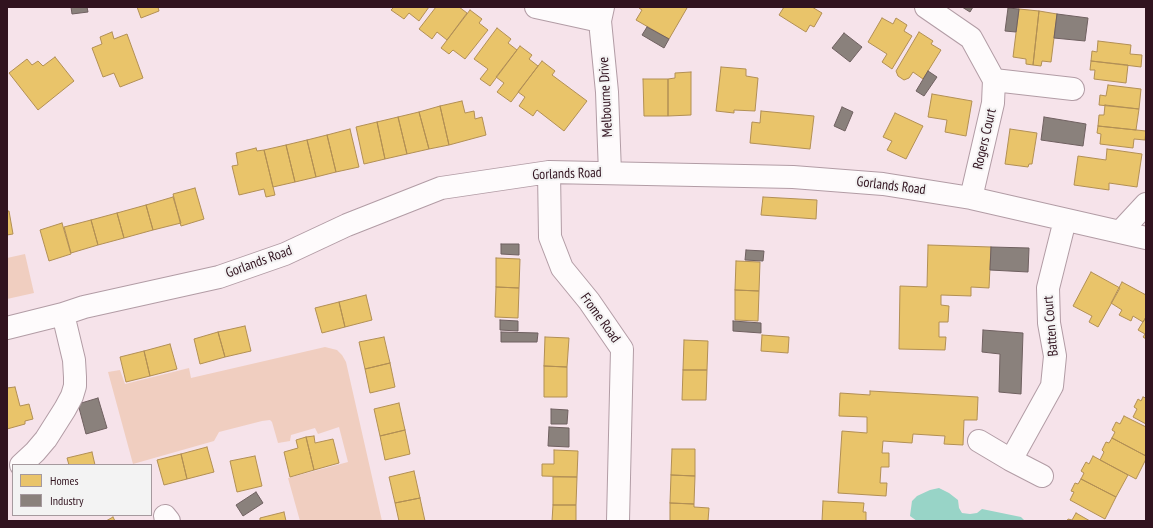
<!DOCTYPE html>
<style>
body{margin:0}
#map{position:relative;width:1153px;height:528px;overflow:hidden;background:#f6e3ea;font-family:"PT Sans Narrow",sans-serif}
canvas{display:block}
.frame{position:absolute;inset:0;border:8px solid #31131f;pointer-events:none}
.legend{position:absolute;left:12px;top:464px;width:140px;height:52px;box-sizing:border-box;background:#f3f3f3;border:1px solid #a5999e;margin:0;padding:5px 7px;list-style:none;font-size:12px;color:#31131f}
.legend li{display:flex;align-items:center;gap:8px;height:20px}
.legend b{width:20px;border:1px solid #a5999e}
</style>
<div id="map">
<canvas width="1153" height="528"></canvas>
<div class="frame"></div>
<ul class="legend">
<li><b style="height:11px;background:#e9c46a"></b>Homes</li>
<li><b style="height:11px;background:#8a817c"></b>Industry</li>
</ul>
</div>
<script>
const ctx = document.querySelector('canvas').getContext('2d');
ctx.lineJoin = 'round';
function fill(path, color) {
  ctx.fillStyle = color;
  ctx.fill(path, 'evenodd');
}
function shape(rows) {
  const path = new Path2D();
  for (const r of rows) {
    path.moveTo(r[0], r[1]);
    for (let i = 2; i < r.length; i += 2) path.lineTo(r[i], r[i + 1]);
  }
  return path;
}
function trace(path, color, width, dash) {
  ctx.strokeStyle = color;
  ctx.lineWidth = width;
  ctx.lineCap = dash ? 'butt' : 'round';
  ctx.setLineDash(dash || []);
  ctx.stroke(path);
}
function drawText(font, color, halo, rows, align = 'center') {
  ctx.font = font + ' "PT Sans Narrow",sans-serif';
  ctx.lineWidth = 4;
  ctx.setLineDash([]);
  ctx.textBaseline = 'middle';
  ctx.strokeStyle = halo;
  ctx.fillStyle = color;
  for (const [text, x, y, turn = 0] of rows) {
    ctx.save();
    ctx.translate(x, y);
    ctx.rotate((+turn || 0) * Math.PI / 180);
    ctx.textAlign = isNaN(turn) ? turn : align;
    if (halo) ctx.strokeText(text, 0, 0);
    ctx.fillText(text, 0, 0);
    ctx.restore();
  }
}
fill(shape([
 [25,254,34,293,7,299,7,258],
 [325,347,337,350,342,355,346,362,382,521,300,521,288,478,348,462,339,427,318,434,315,428,291,435,290,441,278,443,272,422,270,420,262,421,219,432,214,441,133,464,108,372,120,370,125,384,189,368,191,378]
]), '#f0cec0');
fill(shape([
 [939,488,949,493,958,500,959,508,962,513,970,514,977,513,982,509,1021,517,1025,521,917,521,910,516,912,501,917,496,930,490]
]), '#98d4c7');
const homes = shape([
 [137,7,158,7,159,11,141,18,137,7],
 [394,7,429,7,419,21,409,13,404,19,391,10,394,7],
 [436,7,459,7,467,13,447,40,437,32,432,39,419,29,436,7],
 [639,7,684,7,687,8,669,39,636,20,642,10,639,8,639,7],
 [784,7,812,7,822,13,814,27,810,25,806,32,779,15,784,7],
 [1019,9,1039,11,1033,65,1026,64,1026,59,1013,57,1019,9],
 [470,10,482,19,479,23,488,30,465,59,453,50,449,54,441,48,470,10],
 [1039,11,1057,14,1051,62,1042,61,1041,66,1033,65,1039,11],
 [882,18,893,24,896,18,907,25,904,31,912,36,892,69,882,62,887,54,868,42,882,18],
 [497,28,511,39,508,43,517,50,490,86,480,79,488,69,474,59,497,28],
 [112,32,114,39,127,34,143,78,120,87,114,73,103,77,92,48,102,44,100,37,112,32],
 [919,32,933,41,931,44,941,50,923,79,913,72,909,78,904,80,898,76,896,71,919,32],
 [1098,41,1131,45,1130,54,1142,55,1141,67,1091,61,1092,51,1097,52,1098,41],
 [520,46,532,55,529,59,538,66,511,102,497,92,504,83,496,77,520,46],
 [55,57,74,81,38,110,9,73,27,59,32,65,38,61,43,66,55,57],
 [542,61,555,71,552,75,587,101,564,131,537,110,533,116,519,106,525,97,518,92,542,61],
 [1091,61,1128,65,1126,83,1094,79,1095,70,1090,70,1091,61],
 [721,67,746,69,746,76,758,78,755,111,734,110,734,113,716,111,721,67],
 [691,72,691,115,668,116,668,79,675,78,675,73,691,72],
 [643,79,668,79,668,116,644,116,643,79],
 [1108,85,1141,89,1139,109,1099,105,1100,95,1106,96,1108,85],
 [932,94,972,101,966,136,945,132,947,120,928,117,932,94],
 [462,101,465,113,474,111,475,119,482,117,486,135,449,145,440,106,462,101],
 [1105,105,1139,109,1136,130,1098,126,1099,115,1104,115,1105,105],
 [440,106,449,145,429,149,419,112,440,106],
 [761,111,814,116,810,149,750,143,752,122,760,123,761,111],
 [419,112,429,149,407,154,398,117,419,112],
 [895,113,923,126,906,159,887,150,892,141,883,137,895,113],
 [398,117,407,154,385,159,377,122,398,117],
 [377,122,385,159,364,164,356,127,377,122],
 [1098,126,1146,131,1145,140,1134,139,1133,148,1100,144,1101,134,1097,133,1098,126],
 [350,129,359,167,336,172,327,135,350,129],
 [1010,129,1037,133,1032,164,1029,164,1028,167,1005,164,1010,129],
 [327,135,336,172,316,177,307,140,327,135],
 [307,140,316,177,295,182,286,145,307,140],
 [286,145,295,182,273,187,264,150,286,145],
 [256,148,257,151,264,150,275,195,266,197,264,189,239,195,232,166,238,165,236,153,256,148],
 [1107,149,1142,154,1137,187,1109,183,1109,190,1074,185,1078,156,1106,160,1107,149],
 [195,188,204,219,181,226,173,194,195,188],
 [173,197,181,223,153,230,146,205,173,197],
 [763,197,817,200,816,219,761,215,763,197],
 [146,205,153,230,124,238,117,213,146,205],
 [7,211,9,211,13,234,7,235,7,211],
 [117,213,124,238,98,245,91,220,117,213],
 [91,220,98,245,71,253,64,227,91,220],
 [62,223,71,254,49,261,40,230,62,223],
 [928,245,991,247,989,288,971,287,971,296,941,295,941,305,949,306,948,322,939,322,939,337,946,337,945,350,899,349,900,286,927,287,928,245],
 [496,258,520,259,519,288,496,287,496,258],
 [736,261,760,262,759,291,735,290,736,261],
 [1091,272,1120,288,1098,327,1089,322,1092,316,1073,306,1091,272],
 [1122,282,1146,295,1146,317,1143,322,1133,316,1131,321,1119,315,1122,310,1111,303,1122,282],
 [496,287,519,288,518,318,495,317,496,287],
 [735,290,759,291,758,321,735,320,735,290],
 [366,295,372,320,345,327,339,302,366,295],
 [339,302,345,327,322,333,315,308,339,302],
 [1146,317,1146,339,1143,337,1145,334,1138,330,1146,317],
 [245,326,251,351,225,357,218,332,245,326],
 [218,332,225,357,200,364,194,339,218,332],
 [762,335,789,337,788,353,761,351,762,335],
 [384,337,390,363,365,369,359,342,384,337],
 [545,337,569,338,567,367,544,366,545,337],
 [684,340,708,341,707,370,683,370,684,340],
 [170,344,177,369,150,376,144,351,170,344],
 [144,351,150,376,126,382,120,357,144,351],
 [390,363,395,387,370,393,365,369,390,363],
 [544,366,567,367,567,397,544,397,544,366],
 [683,370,707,370,706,400,682,400,683,370],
 [15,387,20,406,29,404,33,419,25,421,25,424,7,429,7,388,15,387],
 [870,391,978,397,977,420,964,420,963,445,944,444,945,436,913,434,912,443,883,441,882,453,889,453,889,467,881,467,880,483,887,483,886,496,838,493,842,431,867,433,867,417,839,416,840,393,870,395,870,391],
 [1143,397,1146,398,1146,424,1133,417,1137,409,1134,407,1138,399,1141,401,1143,397],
 [399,403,405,430,380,436,374,409,399,403],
 [1124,416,1146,427,1146,456,1112,438,1115,432,1112,430,1116,422,1120,424,1124,416],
 [405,430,410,454,385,460,380,436,405,430],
 [314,436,315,443,333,439,339,463,314,470,306,437,314,436],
 [306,437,314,470,290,477,284,452,298,448,296,440,306,437],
 [1112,438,1146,456,1146,459,1136,479,1100,460,1104,452,1102,450,1106,442,1109,443,1112,438],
 [207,447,214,472,187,479,181,454,207,447],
 [672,449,695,449,695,476,671,475,672,449],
 [554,450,578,451,577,477,542,476,542,464,554,464,554,450],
 [92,452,95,465,69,465,67,458,92,452],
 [181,454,187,479,164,485,157,460,181,454],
 [255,456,262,486,237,492,230,461,255,456],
 [1093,456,1128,475,1116,497,1081,479,1084,473,1081,471,1086,462,1089,464,1093,456],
 [414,471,420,498,395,503,389,477,414,471],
 [671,475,695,476,694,504,670,503,671,475],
 [553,477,577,477,576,505,553,505,553,477],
 [1081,479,1116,497,1105,519,1070,500,1074,492,1071,491,1075,483,1078,484,1081,479],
 [420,498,425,521,399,521,395,503,420,498],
 [823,501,864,503,863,512,866,512,866,521,822,521,823,501],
 [670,503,694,504,694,507,709,508,708,521,670,521,670,503],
 [553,505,576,505,576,521,552,521,553,505],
 [284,512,286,521,260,521,260,518,284,512],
 [1076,513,1090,521,1067,521,1068,519,1072,520,1076,513],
 [113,517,115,521,106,521,113,517]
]);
fill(homes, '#e9c46a');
trace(homes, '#b28f54', 1);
const industry = shape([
 [71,7,87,7,88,12,72,14,71,7],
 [962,7,973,7,970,12,962,7],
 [1008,8,1019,9,1016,32,1005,31,1008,8],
 [1057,14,1088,18,1085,41,1054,38,1057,14],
 [647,27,669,39,664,48,642,35,647,27],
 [844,33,862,47,850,62,832,48,844,33],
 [928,71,937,77,924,96,916,91,928,71],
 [842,107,853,112,845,131,834,126,842,107],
 [1044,117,1086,124,1083,146,1041,140,1044,117],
 [501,244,519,244,519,255,501,254,501,244],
 [991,247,1029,248,1028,272,990,270,991,247],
 [746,250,764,251,763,261,745,260,746,250],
 [500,320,518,321,518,331,500,330,500,320],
 [733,321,761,323,761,333,733,331,733,321],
 [983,330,1023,333,1021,394,999,392,1000,354,982,352,983,330],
 [501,332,538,333,537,342,501,342,501,332],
 [98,398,107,428,86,434,78,404,98,398],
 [551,409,568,410,567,424,551,424,551,409],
 [549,427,569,428,569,447,548,446,549,427],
 [256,492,263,503,243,516,236,505,256,492]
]);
fill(industry, '#8a817c');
trace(industry, '#6f6060', 1);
const minor = shape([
 [536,7,600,21],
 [603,7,600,21,607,92,610,173],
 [926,7,971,38,994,80,993,103,971,198],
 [994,80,1073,89],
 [549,172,550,237,562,268,589,301,622,349,618,521],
 [1120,232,1146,204],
 [7,328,63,314,84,307,219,277,285,254,347,225,441,188,549,172,793,177,883,184,971,198,1146,238],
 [979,441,1011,460],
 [21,465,35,452,46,439,65,409,72,396,75,386,75,377,74,360,63,314],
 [1042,476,1011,460,1052,386,1055,356,1049,323,1048,288,1065,220],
 [165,516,169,521]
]);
trace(minor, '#b29ca5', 24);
trace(minor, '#fefbfc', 22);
drawText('14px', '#31131f', '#f3f3f3', [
 ["Melbourne Drive",606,97,-93],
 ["Rogers Court",985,139,-77],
 ["Gorlands Road",567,174,-2],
 ["Gorlands Road",891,186,7],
 ["Gorlands Road",259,262,-20],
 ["Frome Road",600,318,54],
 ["Batten Court",1051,326,-95]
]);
</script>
